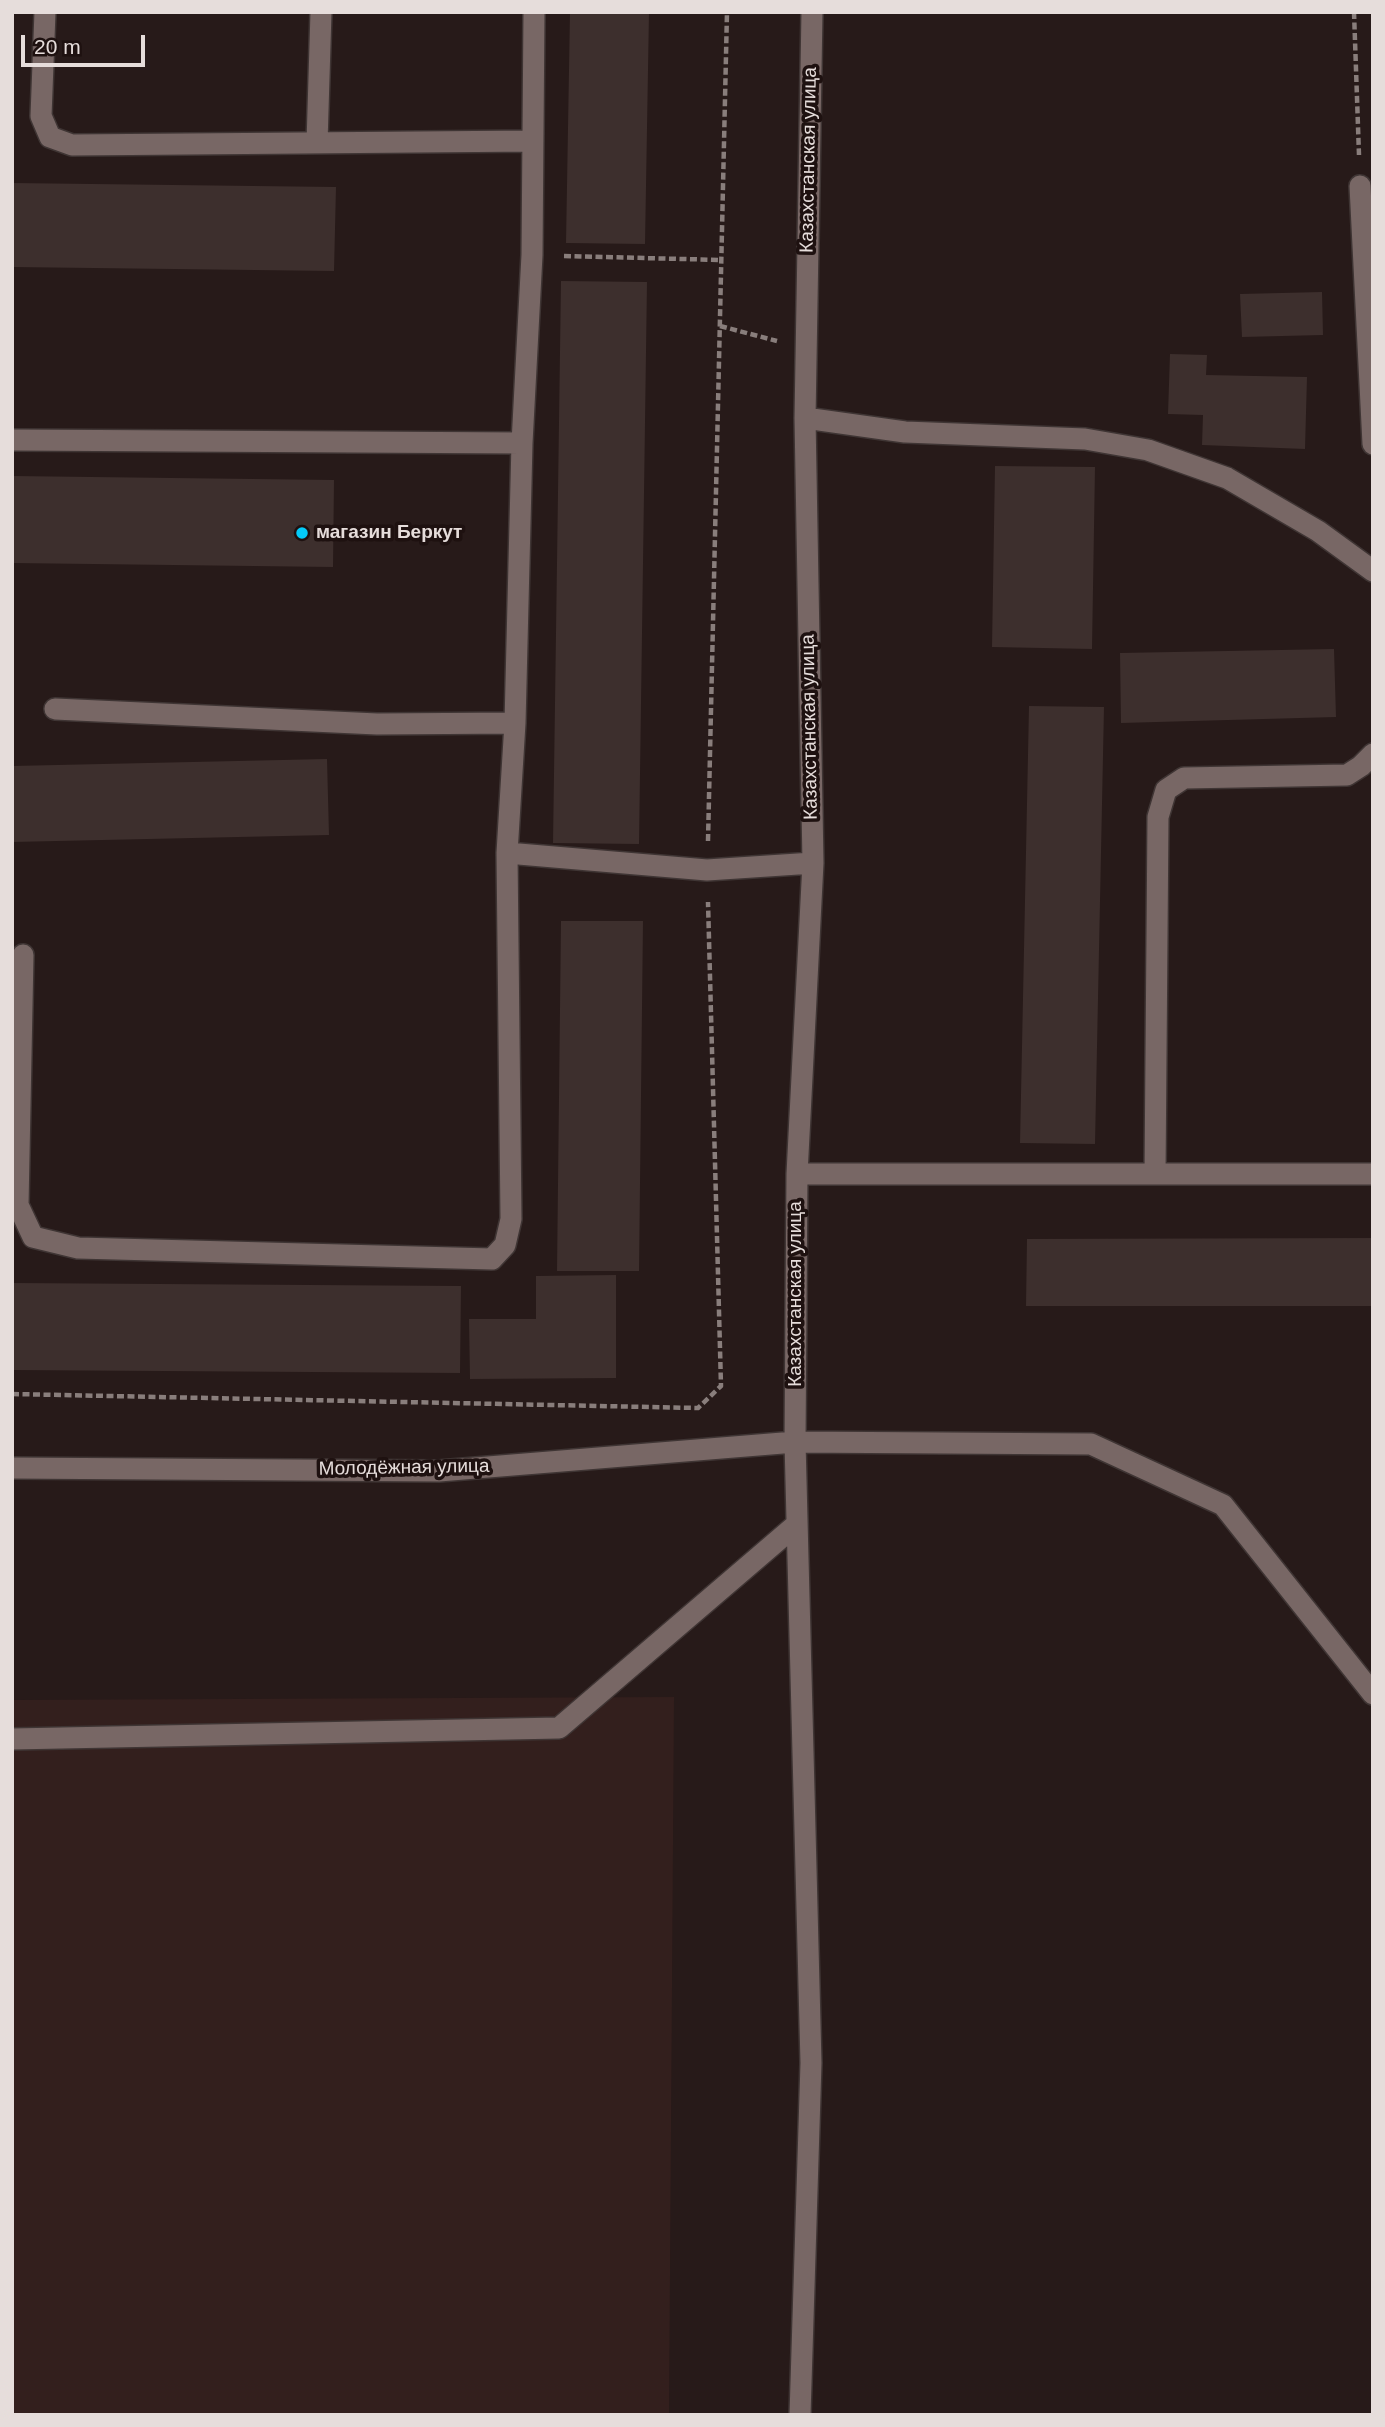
<!DOCTYPE html>
<meta charset="utf-8">
<style>
body{margin:0}
#map{position:relative;width:1385px;height:2427px;overflow:hidden;background:#271a19;font-family:Helvetica,sans-serif}
canvas{display:block}
.frame{position:absolute;inset:0;border:14px solid #e6dddb;pointer-events:none}
.scale{position:absolute;left:21px;top:35px;width:124px;height:32px;box-sizing:border-box;border:4px solid #e6dddb;border-top:0;padding-left:9px;font-size:21px;line-height:24px;white-space:nowrap;color:#e6dddb;-webkit-text-stroke:5px #1e1110;paint-order:stroke}
</style>
<div id="map">
<canvas width="1385" height="2427"></canvas>
<div class="frame"></div>
<div class="scale">20 m</div>
</div>
<script>
const ctx = document.querySelector('canvas').getContext('2d');
ctx.lineJoin = 'round';
function fill(path, color) {
  ctx.fillStyle = color;
  ctx.fill(path, 'evenodd');
}
function shape(rows) {
  const path = new Path2D();
  for (const r of rows) {
    path.moveTo(r[0], r[1]);
    for (let i = 2; i < r.length; i += 2) path.lineTo(r[i], r[i + 1]);
  }
  return path;
}
function trace(path, color, width, dash) {
  ctx.strokeStyle = color;
  ctx.lineWidth = width;
  ctx.lineCap = dash ? 'butt' : 'round';
  ctx.setLineDash(dash || []);
  ctx.stroke(path);
}
function drawText(font, color, halo, rows, align = 'center') {
  ctx.font = font + ' Helvetica,sans-serif';
  ctx.lineWidth = 7;
  ctx.setLineDash([]);
  ctx.textBaseline = 'middle';
  ctx.strokeStyle = halo;
  ctx.fillStyle = color;
  for (const [text, x, y, turn = 0] of rows) {
    ctx.save();
    ctx.translate(x, y);
    ctx.rotate((+turn || 0) * Math.PI / 180);
    ctx.textAlign = isNaN(turn) ? turn : align;
    if (halo) ctx.strokeText(text, 0, 0);
    ctx.fillText(text, 0, 0);
    ctx.restore();
  }
}
fill(shape([
 [674,1697,669,2415,12,2415,12,1700]
]), '#331f1d');
fill(shape([
 [570,12,649,12,645,244,566,243],
 [12,183,336,187,334,271,12,267],
 [561,281,647,282,639,844,553,843],
 [1322,292,1323,335,1242,337,1240,294],
 [1170,354,1207,355,1206,375,1307,377,1305,449,1202,445,1203,415,1168,414],
 [995,466,1095,467,1092,649,992,647],
 [12,476,334,480,333,567,12,563],
 [1334,649,1336,717,1121,723,1120,653],
 [1029,706,1104,707,1095,1144,1020,1143],
 [327,759,329,835,12,842,12,766],
 [561,921,643,921,639,1271,557,1271],
 [1373,1238,1373,1306,1026,1306,1027,1239],
 [616,1275,616,1378,470,1379,469,1319,536,1319,536,1276],
 [12,1283,461,1286,460,1373,12,1370]
]), '#3d2f2d');
const minor = shape([
 [45,12,41,116,50,137,72,145,533,141],
 [317,143,321,12],
 [1360,186,1373,444],
 [805,418,905,432,1085,439,1148,450,1227,478,1318,531,1373,571],
 [12,440,522,443,515,723,507,853,707,870,813,863],
 [522,443,532,255,534,12],
 [55,709,377,724,515,723],
 [23,955,18,1205,33,1237,78,1248,492,1259,505,1245,511,1219,507,853],
 [797,1174,1373,1174],
 [1155,1174,1158,817,1166,790,1184,778,1347,775,1361,766,1373,754],
 [12,1468,439,1471,795,1442,1091,1444,1223,1505,1373,1694],
 [12,1739,559,1728,797,1524],
 [800,2415,811,2063,795,1442,797,1174,813,863,805,418,812,12]
]);
trace(minor, '#3f3534', 24);
trace(shape([
 [1354,12,1359,155],
 [564,256,722,260],
 [720,326,777,341],
 [708,841,727,12],
 [12,1394,698,1408,721,1386,708,902]
]), '#897e7c', 4.5, [7, 3.5]);
trace(minor, '#786765', 21);
for (const [x, y, r, color] of [
 [302,533,7,"#04cbf9"]
]) {
  const dot = new Path2D();
  dot.arc(x, y, r, 0, 2 * Math.PI);
  ctx.fillStyle = color;
  ctx.fill(dot);
  trace(dot, '#1e1110', 2.5);
}
drawText('19px', '#e6dddb', '#1e1110', [
 ["Казахстанская улица",809,160,-89],
 ["Казахстанская улица",810,727,-91],
 ["Казахстанская улица",796,1294,-90],
 ["Молодёжная улица",404,1468,-1]
]);
drawText('bold 19px', '#e6dddb', '#1e1110', [
 ["магазин Беркут",316,533]
], 'left');
</script>
